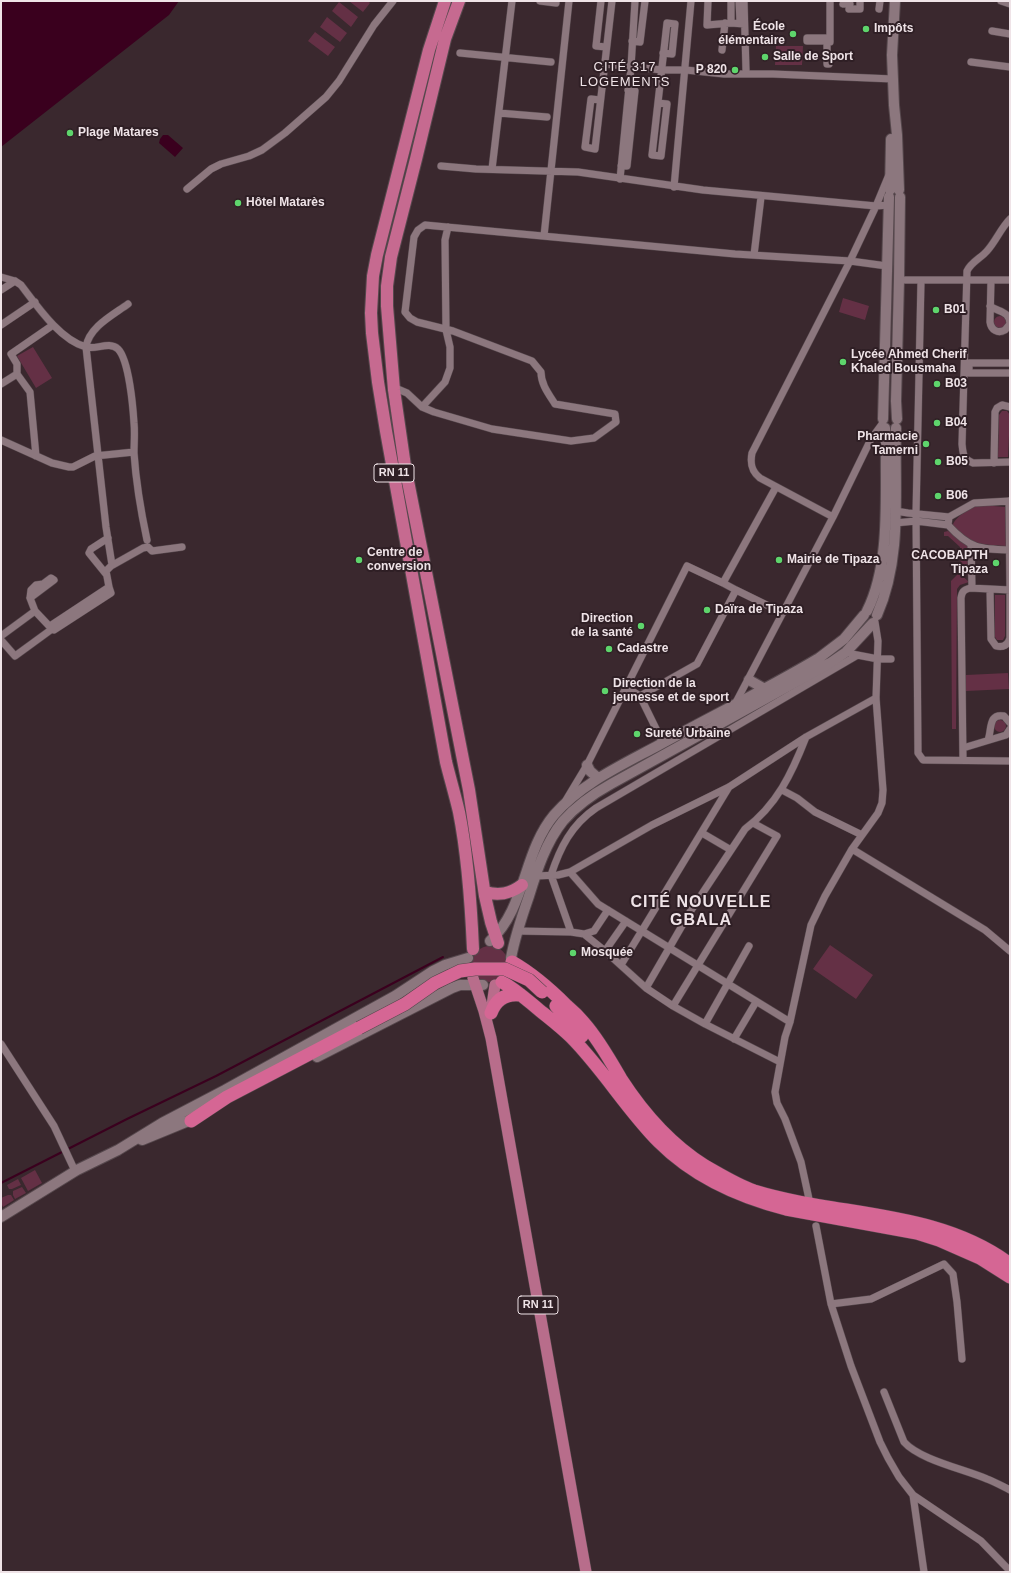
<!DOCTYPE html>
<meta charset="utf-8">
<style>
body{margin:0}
#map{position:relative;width:1011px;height:1573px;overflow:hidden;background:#3a282e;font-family:Arial,sans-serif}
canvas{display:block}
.frame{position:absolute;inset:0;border:2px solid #efe3e7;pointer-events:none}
</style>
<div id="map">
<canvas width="1011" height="1573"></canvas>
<div class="frame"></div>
</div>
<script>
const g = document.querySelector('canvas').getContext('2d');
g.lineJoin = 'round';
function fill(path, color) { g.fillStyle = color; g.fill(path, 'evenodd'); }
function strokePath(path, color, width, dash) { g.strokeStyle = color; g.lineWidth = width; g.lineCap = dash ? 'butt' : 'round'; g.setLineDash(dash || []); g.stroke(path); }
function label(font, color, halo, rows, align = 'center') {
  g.font = font + ' Arial,sans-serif'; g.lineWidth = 4; g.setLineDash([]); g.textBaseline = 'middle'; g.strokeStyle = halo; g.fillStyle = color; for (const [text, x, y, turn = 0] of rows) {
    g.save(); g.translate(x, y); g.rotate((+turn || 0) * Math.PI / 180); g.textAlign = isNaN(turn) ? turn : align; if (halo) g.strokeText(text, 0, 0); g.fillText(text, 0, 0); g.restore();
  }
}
const green = new Path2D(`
 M349,1H368L370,3L363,12Z
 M339,2L358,17L351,27L332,11Z
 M327,17L347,33L340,42L320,27Z
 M315,32L335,47L328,56L308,41Z
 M776,46H803L802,65H775Z
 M843,298L869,306L865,320L839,312Z
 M994 322a6 6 0 1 1 12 0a6 6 0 1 1-12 0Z
 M33,347L52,378L36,388L17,356Z
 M1002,411H1007L1010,415L1008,457H998L999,415Z
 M981,505L1005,507L1006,546C983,545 968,544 952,527C955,516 971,507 981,505Z
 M948,531L968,545L969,576L961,570L960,547L948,536H944V532Z
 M959,573L969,582L960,585L957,589L956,729H952L951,581Z
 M995,595H1005V636L1003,640H997L995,637Z
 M1008,673L1009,689L966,691V675Z
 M994 726a6 6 0 1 1 12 0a6 6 0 1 1-12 0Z
 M830,945L873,975L856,999L813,969Z
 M472 964a18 18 0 1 1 36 0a18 18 0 1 1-36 0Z
 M35,1170L42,1183L28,1191L21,1178Z
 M18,1179L21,1185L12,1189H9L7,1185Z
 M22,1187L26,1193L15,1199L13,1195V1191Z
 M8,1195H11L14,1200L3,1207L1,1203V1198Z`);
const water = new Path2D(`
 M1,1H179L169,15L1,147Z
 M163,135H168L183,148L175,157L159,143L160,139Z`);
const stream = new Path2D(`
 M1,1183L127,1119L216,1076L443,957`);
const minor = new Path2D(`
 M540,1L556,3
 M601,1L596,46L606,47
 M708,1L707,25L731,23L744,24
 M731,1V23
 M739,1L740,22
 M744,1L746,70
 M844,1L843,4H850L849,9H860V1
 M1001,1L1010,4
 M879,9L880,1
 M992,31L1010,34
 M632,41L640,42L645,1
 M830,42V1
 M722,50L725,23
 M460,53L551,62
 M971,62L1010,67
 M605,64L662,70H686L724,74H773L893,79
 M829,64H827V41H807V38H830
 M600,100L591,99L585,147L595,149L612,1
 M658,103L667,104L661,156L652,155L667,23L675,24L672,54L663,53
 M499,113L547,117
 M441,166L476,169L578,172L703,190L876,206L889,205
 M621,166H627L635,91L628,90
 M492,169L512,1
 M620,179L631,67L635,1
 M674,187L691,1
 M187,189L211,169L221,164L249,156L262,150L285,133L326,97L339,81L374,25L393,1
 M1010,219C1001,228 996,241 987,251C981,258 971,262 967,271L962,444C963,454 963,459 973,463L1010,462
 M544,236L569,1
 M754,255L761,197
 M1,277L15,281L21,285C37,306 60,340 86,347C96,350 109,341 118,349C129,360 133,407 134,423C135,433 134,443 134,453C136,482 141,512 147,540
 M899,280H1010
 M921,281L916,514L918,753L923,760L1010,761
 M1,290L15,281
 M990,306C998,312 1010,311 1010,324L1005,330C998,334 991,330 990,322L991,280
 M1,325L35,302
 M1010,363H969V373H1010
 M17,374L30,392L36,456
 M1,384L17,374V364L11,354L53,325
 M393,387L407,393L422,407L434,412L492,429L571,441L594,438L616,422L615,414L555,404C548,393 541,384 541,372L532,361L453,331L417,322L410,318L405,312L414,237L418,230L425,225L735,254L850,261L887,266
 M422,407L445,382L450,368V347L446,330L445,240L448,227
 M882,424L871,439L833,517L760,478C751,471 750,463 752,453L850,261L876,206L888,177
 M1,440L52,463L69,467H73L95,456L134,452
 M994,463L995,412L997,408L1002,405L1010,407
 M1009,501L1010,590
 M1010,501L974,503L949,517L948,525C970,549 980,549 1010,550
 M895,511L908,513L949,517
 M895,523L916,521L948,525
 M971,544L972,588
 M112,565L106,527L86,347C89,327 113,315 128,304
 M106,574L89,553L91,549L108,538
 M736,590L783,613
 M30,598L54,580L51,578L43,584L36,585L31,590L30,598L35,611
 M50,626L109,587L106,571L111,566L143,548L148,547L152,551L182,547
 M1,636L35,611L52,629
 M1,640L15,656L52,629L54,630L111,593L109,587
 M852,654L878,659H891
 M626,687L640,696
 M735,704L833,517
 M988,740C992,730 988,713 1004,716L1010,723
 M663,743L640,696L697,664L736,590L723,583
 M963,748L1006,735L1010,729
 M963,760L961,598C962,592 963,590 970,588L1010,590V638C1008,645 1003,648 996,646L991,639L990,589
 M782,790L797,798L815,812L862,835
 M566,800L587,765L687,566L723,583L776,487
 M702,833L731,850
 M852,849L985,930L1010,951
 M570,872L598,904L790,1022
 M536,876L558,875L570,872L652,825L729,787L806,737L876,698
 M517,931L571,932L584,934L605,951L646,988L673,1006L705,1024L780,1062
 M571,932L551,875C560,848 571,825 596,808L856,656
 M584,934L594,931L608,910
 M605,951L626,921
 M621,965L729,787
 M646,988L690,912L745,829C777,805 792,773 806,737
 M673,1006L777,836L753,823
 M705,1024L749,946
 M734,1039L756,1002
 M1,1044L54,1126L75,1171
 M809,1199L801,1162L785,1119L777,1103L775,1092L785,1037L790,1022L811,925L825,896L852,849L878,813L882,803L883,790L876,698L878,641L875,622
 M816,1226L831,1304L851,1366L880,1442L888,1458L899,1477L913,1495L981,1541L1010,1571
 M831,1304L871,1299L944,1264L953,1274L957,1302L962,1359
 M884,1392L904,1442C920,1460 964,1469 987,1479C995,1482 1002,1486 1010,1490
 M913,1495L924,1572`);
const secondary = new Path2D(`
 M895,1L892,55L894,105L897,135L899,190
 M890,190L891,139
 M883,419L889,197
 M897,419L896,401L899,280L900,197
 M867,611C891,563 885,496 886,444L885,428
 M877,615C903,556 894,490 896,428
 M749,680L765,689
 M587,765L590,771L598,778
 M490,941C526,908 523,852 554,815C582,783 622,765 659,745C712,716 767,689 819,658L844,639L864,615
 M511,958C515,936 522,916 529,896C537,870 546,842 563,821C577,805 593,794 611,784L830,663L846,652L873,623
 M317,1057L452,988L460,985H483
 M142,1140L198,1117
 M1,1217L77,1170L118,1150L162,1123L225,1090L395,996L433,971L445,965L468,958`);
const primary = new Path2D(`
 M473,978L484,1011L491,1038L586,1572
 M491,1012L495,985`);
const trunk = new Path2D(`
 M445,1L429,50L377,255L373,276L371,313L372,333L378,382L386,431L446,762C450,778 455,795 459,812C468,857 471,904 473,949
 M459,1L445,39L416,159L391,257L387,286V306L394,390L405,466L469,790L485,896L491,922L498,943
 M485,892C499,896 510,894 522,885`);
const motorway = new Path2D(`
 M512,962C533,974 550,989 567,1006C573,1011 579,1017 584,1023C599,1040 610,1060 621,1079C643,1113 670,1144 705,1166C721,1175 737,1185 754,1191C838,1217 936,1209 1010,1264
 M502,982C515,989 527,1000 538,1009C549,1018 561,1027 571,1037C603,1069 627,1110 659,1142C694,1177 739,1197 786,1209L917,1233L939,1240L980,1258L1010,1277
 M556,1006L582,1036
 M491,1013C496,999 506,993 521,995
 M191,1121L227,1097L359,1028`);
const motorwayBridge = new Path2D(`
 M359,1028L405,1004L435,983L460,971L475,969H505L529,980L542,992`);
const markers = [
 [866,29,4,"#5ed56c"],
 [793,34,4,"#5ed56c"],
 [765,57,4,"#5ed56c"],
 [735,70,4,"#5ed56c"],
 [70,133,4,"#5ed56c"],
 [238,203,4,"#5ed56c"],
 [936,310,4,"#5ed56c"],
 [843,362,4,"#5ed56c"],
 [937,384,4,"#5ed56c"],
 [937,423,4,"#5ed56c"],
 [926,444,4,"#5ed56c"],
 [938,462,4,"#5ed56c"],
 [938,496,4,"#5ed56c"],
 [359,560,4,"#5ed56c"],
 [779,560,4,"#5ed56c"],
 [996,563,4,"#5ed56c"],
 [707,610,4,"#5ed56c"],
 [641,626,4,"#5ed56c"],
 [609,649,4,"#5ed56c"],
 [605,691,4,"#5ed56c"],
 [637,734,4,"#5ed56c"],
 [573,953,4,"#5ed56c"]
];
const shields = [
 [394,473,40],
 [538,1305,40]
];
const shieldNames = [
 ["RN 11",394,473],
 ["RN 11",538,1305]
];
const poiNames = [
 ["École",785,27,"right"],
 ["élémentaire",785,41,"right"],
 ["Impôts",874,29],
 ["Salle de Sport",773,57],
 ["P 820",727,70,"right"],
 ["Plage Matares",78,133],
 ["Hôtel Matarès",246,203],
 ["B01",944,310],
 ["Lycée Ahmed Cherif",851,355],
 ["Khaled Bousmaha",851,369],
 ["B03",945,384],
 ["B04",945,423],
 ["Pharmacie",918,437,"right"],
 ["Tamerni",918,451,"right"],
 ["B05",946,462],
 ["B06",946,496],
 ["Centre de",367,553],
 ["conversion",367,567],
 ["CACOBAPTH",988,556,"right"],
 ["Tipaza",988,570,"right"],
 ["Mairie de Tipaza",787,560],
 ["Daïra de Tipaza",715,610],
 ["Direction",633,619,"right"],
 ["de la santé",633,633,"right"],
 ["Cadastre",617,649],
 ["Direction de la",613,684],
 ["jeunesse et de sport",613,698],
 ["Sureté Urbaine",645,734],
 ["Mosquée",581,953]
];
const neighbourhoodNames = [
 ["CITÉ 317",625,67],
 ["LOGEMENTS",625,82]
];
const districtNames = [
 ["CITÉ NOUVELLE",701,903],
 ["GBALA",701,921]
];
fill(green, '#643045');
fill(water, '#3a001e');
strokePath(stream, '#3a001e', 2);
strokePath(minor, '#56484d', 8);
strokePath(secondary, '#56484d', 12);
strokePath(primary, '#56484d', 12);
strokePath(trunk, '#56484d', 14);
strokePath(motorway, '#56484d', 14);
strokePath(minor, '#8c777e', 7);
strokePath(secondary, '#8c777e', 10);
strokePath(primary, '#b86d8b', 11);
strokePath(trunk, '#c66a90', 12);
strokePath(motorway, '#d56694', 13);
strokePath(motorwayBridge, '#56484d', 14, []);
strokePath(motorwayBridge, '#d56694', 13);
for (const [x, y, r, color] of markers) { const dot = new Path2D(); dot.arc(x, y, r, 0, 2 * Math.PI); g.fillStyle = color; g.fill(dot); strokePath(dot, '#2f1f25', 1.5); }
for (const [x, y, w] of shields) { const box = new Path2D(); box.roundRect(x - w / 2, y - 9, w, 18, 3); g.fillStyle = '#2f1f25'; g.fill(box); strokePath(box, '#efe3e7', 1); }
label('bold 11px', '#efe3e7', null, shieldNames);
label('bold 12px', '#efe3e7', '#2f1f25', poiNames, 'left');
g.letterSpacing = '1px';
label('13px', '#efe3e7', '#2f1f25', neighbourhoodNames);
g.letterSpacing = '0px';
g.letterSpacing = '1px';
label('bold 16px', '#efe3e7', '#2f1f25', districtNames);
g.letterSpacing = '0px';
</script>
